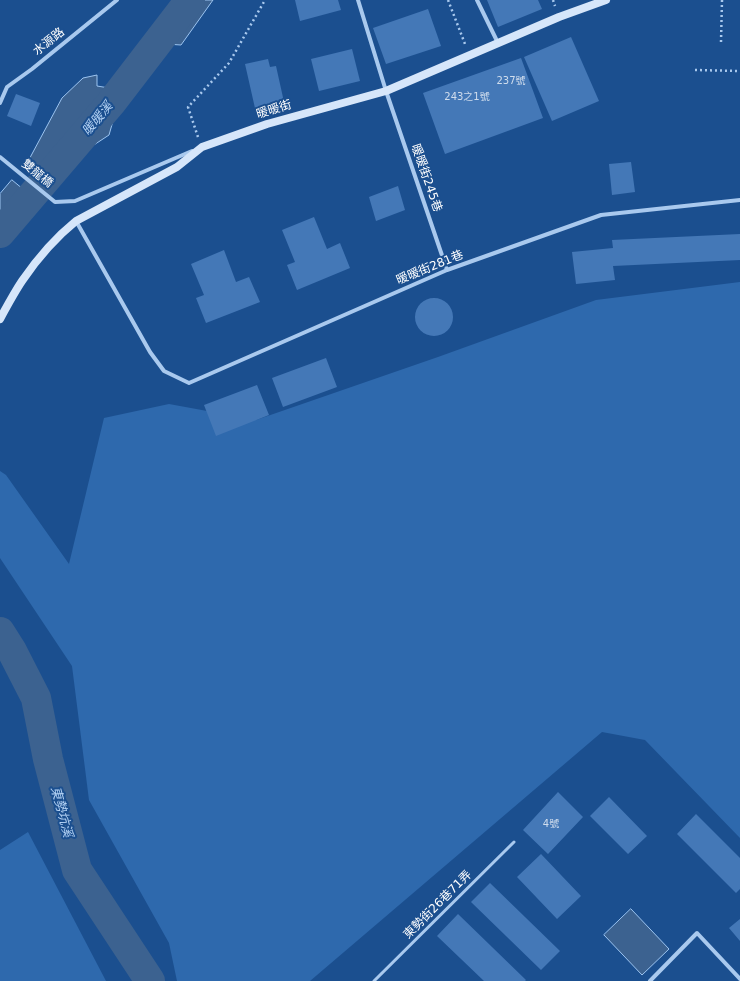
<!DOCTYPE html>
<meta charset="utf-8">
<style>
body{margin:0}
canvas{display:block;background:#1b4f8f}
</style>
<canvas width="740" height="981"></canvas>
<script>
const g = document.querySelector('canvas').getContext('2d');
g.lineJoin = 'round';
function fill(path, color) { g.fillStyle = color; g.fill(path, 'evenodd'); }
function strokePath(path, color, width, dash) { g.strokeStyle = color; g.lineWidth = width; g.lineCap = dash ? 'butt' : 'round'; g.setLineDash(dash || []); g.stroke(path); }
function label(font, color, halo, rows, align = 'center') {
  g.font = font + ' "DejaVu Sans","Noto Sans TC",sans-serif'; g.lineWidth = 4; g.setLineDash([]); g.textBaseline = 'middle'; g.strokeStyle = halo; g.fillStyle = color; for (const [text, x, y, turn = 0] of rows) {
    g.save(); g.translate(x, y); g.rotate((+turn || 0) * Math.PI / 180); g.textAlign = isNaN(turn) ? turn : align; if (halo) g.strokeText(text, 0, 0); g.fillText(text, 0, 0); g.restore();
  }
}
const green = new Path2D(`
 M740,282V838L645,740L602,732L310,981H177L169,943L89,800L72,666L0,558V471L6,475L69,564L104,418L169,404L256,420L438,357L596,300Z
 M28,832L106,981H0V850Z`);
const water = new Path2D(`
 M202,0H213L181,45L166,44L136,64L119,100L109,135L39,181L25,167L62,98L83,78L97,75V86L109,88L121,77L122,68L144,43L173,32L201,4Z
 M12,180L29,194L0,227V194Z
 M631,909L669,949L642,975L604,935Z`);
const river = new Path2D(`
 M0,233L111,103L190,0
 M0,632L12,651L36,698L48,759L77,870L150,981`);
const building = new Path2D(`
 M295,0H338L341,10L300,21Z
 M487,0H538L542,9L498,27Z
 M428,9L441,46L386,64L373,28Z
 M571,37L599,101L552,121L524,57Z
 M352,49L360,81L319,91L311,59Z
 M521,58L543,118L445,154L423,93Z
 M268,59L270,67L276,66L286,111L257,117L245,64Z
 M16,94L40,103L31,126L7,116Z
 M631,162L635,192L612,195L609,164Z
 M398,186L405,210L376,221L369,197Z
 M314,217L327,249L340,243L350,268L297,290L287,265L295,262L282,230Z
 M740,234V260L613,266L615,280L576,284L572,252L613,248L612,240Z
 M224,250L236,282L249,277L260,302L206,323L196,298L204,295L191,264Z
 M415 317a19 19 0 1 1 38 0a19 19 0 1 1-38 0Z
 M326,358L337,387L283,407L272,378Z
 M257,385L269,415L216,436L204,405Z
 M558,792L583,817L548,854L523,830Z
 M609,797L647,836L628,854L590,816Z
 M696,814L740,858V889L736,893L677,834Z
 M541,854L581,896L557,919L517,877Z
 M490,883L560,951L541,970L471,902Z
 M458,914L526,980L525,981H484L437,936Z
 M740,919V941L729,928Z`);
const path = new Path2D(`
 M448,0L465,44
 M553,0L555,6
 M721,42L722,0
 M695,70L740,71
 M198,137L188,107L229,63L265,0`);
const lane = new Path2D(`
 M374,981L514,842`);
const street = new Path2D(`
 M358,0L386,91L447,270
 M477,0L498,43
 M0,103L7,87L32,69L117,0
 M0,157L55,202L75,201L192,151
 M76,221L150,352L164,371L189,383L447,270L601,215L740,200
 M650,981L697,933L740,979`);
const secondary = new Path2D(`
 M0,319C7,306 14,293 22,281C37,259 55,238 76,221L177,167L202,147L267,124L386,91L559,17L606,0`);
const numberNames = [
 ["237號",511,81],
 ["243之1號",467,97],
 ["4號",551,824]
];
const streetNames = [
 ["水源路",49,42,-39],
 ["暖暖街",274,110,-17],
 ["雙龍橋",37,174,39],
 ["暖暖街245巷",426,178,71],
 ["暖暖街281巷",430,268,-22],
 ["東勢街26巷71弄",438,905,-45]
];
const waterNames = [
 ["暖暖溪",98,119,-50],
 ["東勢坑溪",61,812,75]
];
fill(green, '#2e69ad');
fill(water, '#3c6290');
strokePath(water, '#9cc4f0', 1);
strokePath(river, '#3c6290', 30);
fill(building, '#4478b7');
strokePath(path, '#a9c9ee', 2.5, [2, 3]);
strokePath(lane, '#a9c9ee', 3);
strokePath(street, '#a9c9ee', 4);
strokePath(secondary, '#d6e6fa', 8);
label('10px', '#d0dded', null, numberNames);
label('12px', '#fff', '#1b4f8f', streetNames);
label('italic 13px', '#b5d3f5', '#1b4f8f', waterNames);
</script>
